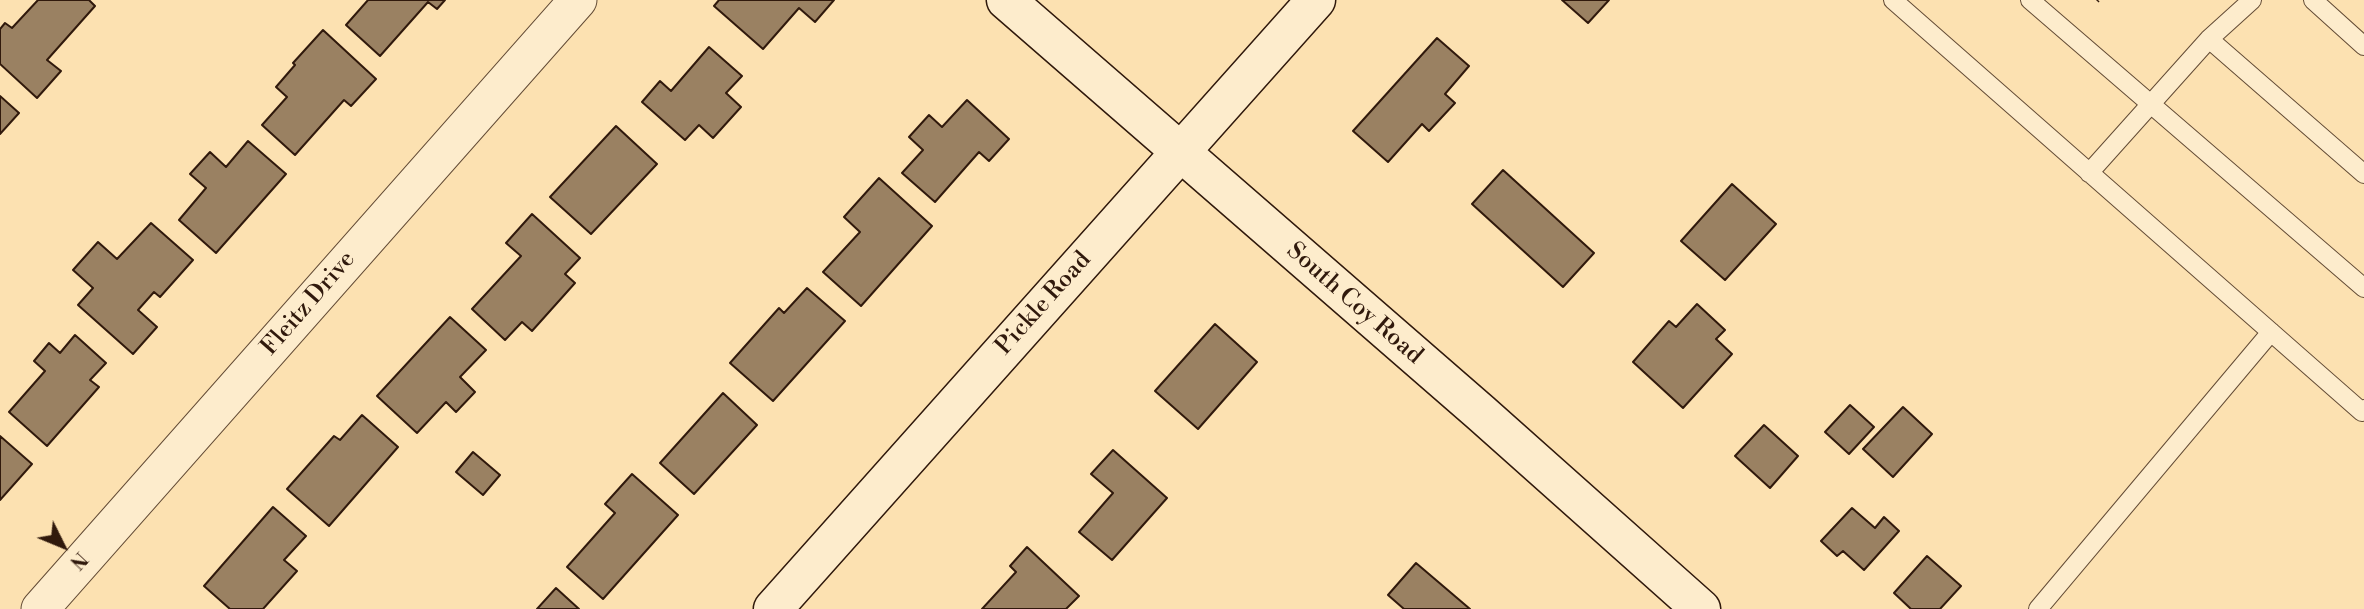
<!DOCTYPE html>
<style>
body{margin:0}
#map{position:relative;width:2364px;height:609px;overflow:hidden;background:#fce1b1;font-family:"Libre Bodoni",serif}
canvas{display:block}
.north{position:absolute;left:28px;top:511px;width:70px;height:70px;-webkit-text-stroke:5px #fdeccc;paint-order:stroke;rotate:133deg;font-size:19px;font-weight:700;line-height:28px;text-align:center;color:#30190c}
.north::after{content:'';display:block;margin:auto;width:24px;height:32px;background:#30190c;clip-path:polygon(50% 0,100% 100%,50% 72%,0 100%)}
</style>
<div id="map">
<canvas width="2364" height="609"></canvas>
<div class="north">N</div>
</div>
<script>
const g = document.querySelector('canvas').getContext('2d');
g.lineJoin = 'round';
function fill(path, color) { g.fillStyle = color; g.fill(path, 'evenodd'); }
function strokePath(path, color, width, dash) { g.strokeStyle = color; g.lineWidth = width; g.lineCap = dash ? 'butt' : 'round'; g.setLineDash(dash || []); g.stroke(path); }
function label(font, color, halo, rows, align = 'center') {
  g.font = font + ' "Libre Bodoni",serif'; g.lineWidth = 5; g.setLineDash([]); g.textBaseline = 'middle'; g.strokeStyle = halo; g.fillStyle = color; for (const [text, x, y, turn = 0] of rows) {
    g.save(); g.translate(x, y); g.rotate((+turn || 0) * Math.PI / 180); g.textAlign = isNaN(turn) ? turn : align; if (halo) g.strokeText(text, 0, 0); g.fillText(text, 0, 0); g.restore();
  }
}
const building = new Path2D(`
 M38,0H89L95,6L47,60L61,71L37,98L0,64V29L5,23L12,28Z
 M368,0H445L437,9L428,2L380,56L346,25Z
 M719,0H834L815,22L799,8L763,49L714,6Z
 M1562,0H1609L1588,23Z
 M323,30L376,79L351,106L344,100L295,155L262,125L287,97L276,87L295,65L293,63Z
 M1437,38L1469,66L1445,94L1455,103L1429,131L1422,124L1388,162L1353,131Z
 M709,47L742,76L726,93L741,107L713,138L699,125L685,140L642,102L660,81L671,91Z
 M0,96L19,113L0,134Z
 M967,100L1009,139L989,161L979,152L935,202L902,173L923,150L909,137L929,115L942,127Z
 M616,126L657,164L591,234L550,197Z
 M248,141L286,174L216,253L179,220L206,188L190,174L210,152L226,167Z
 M1503,170L1594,253L1563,287L1472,204Z
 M879,178L932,226L861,306L823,272L860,232L844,217Z
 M1732,184L1776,224L1725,280L1681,241Z
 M532,214L580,258L565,274L575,283L532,331L522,322L505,340L472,309L521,256L506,243Z
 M151,223L193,260L160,297L154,292L138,310L157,327L133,354L78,305L93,288L73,270L98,242L117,259Z
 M807,288L845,321L773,401L730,363L779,308L784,313Z
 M1697,304L1725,330L1716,339L1732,354L1683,408L1633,362L1669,321L1676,327Z
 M450,317L486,350L460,377L475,392L456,412L446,402L417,433L377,396Z
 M1215,324L1257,362L1198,429L1155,391Z
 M75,335L106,363L90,380L99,387L47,446L9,412L45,371L34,361L49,343L60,353Z
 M723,393L757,425L694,494L660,463Z
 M1850,405L1874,427L1849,454L1825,432Z
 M1903,407L1932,434L1893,477L1863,449Z
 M362,415L398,447L329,526L287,489L334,436L340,440Z
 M1764,425L1798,456L1770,488L1735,456Z
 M0,436L32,464L0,500Z
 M1113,450L1167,498L1112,560L1079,532L1113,493L1091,474Z
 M473,452L500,475L483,495L456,472Z
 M632,474L678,515L603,599L567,567L615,513L605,504Z
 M273,507L306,536L284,560L297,571L263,609H230L204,586Z
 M1852,508L1875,528L1884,517L1899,531L1864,570L1843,551L1837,556L1821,541Z
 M1027,547L1079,596L1066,609H982L1016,572L1010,566Z
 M1927,556L1961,586L1940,609H1911L1894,593Z
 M1416,563L1470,609H1404L1388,595Z
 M556,588L579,609H537Z`);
const path = new Path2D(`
 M2097,1L2098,0`);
const lane = new Path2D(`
 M1893,0L2362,412L2364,409
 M2030,0L2364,288
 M2313,0L2364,46
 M2209,39L2364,174
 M2089,173L2209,39L2252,0
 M2038,609L2271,332`);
const street = new Path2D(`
 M40,609L578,0`);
const secondary = new Path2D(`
 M1006,0L1481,413L1701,609
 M773,609L1316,0`);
const streetNames = [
 ["Fleitz Drive",309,304,-49],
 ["Pickle Road",1044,304,-48],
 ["South Coy Road",1354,304,41]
];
fill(building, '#9a8162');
strokePath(building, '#30190c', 2);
strokePath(lane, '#634b35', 20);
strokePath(street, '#634b35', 39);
strokePath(secondary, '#30190c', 41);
strokePath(path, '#30190c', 4.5, [2, 3.5]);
strokePath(lane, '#fdeccc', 18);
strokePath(street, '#fdeccc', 37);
strokePath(secondary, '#fdeccc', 38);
label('24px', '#30190c', '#fdeccc', streetNames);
</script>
